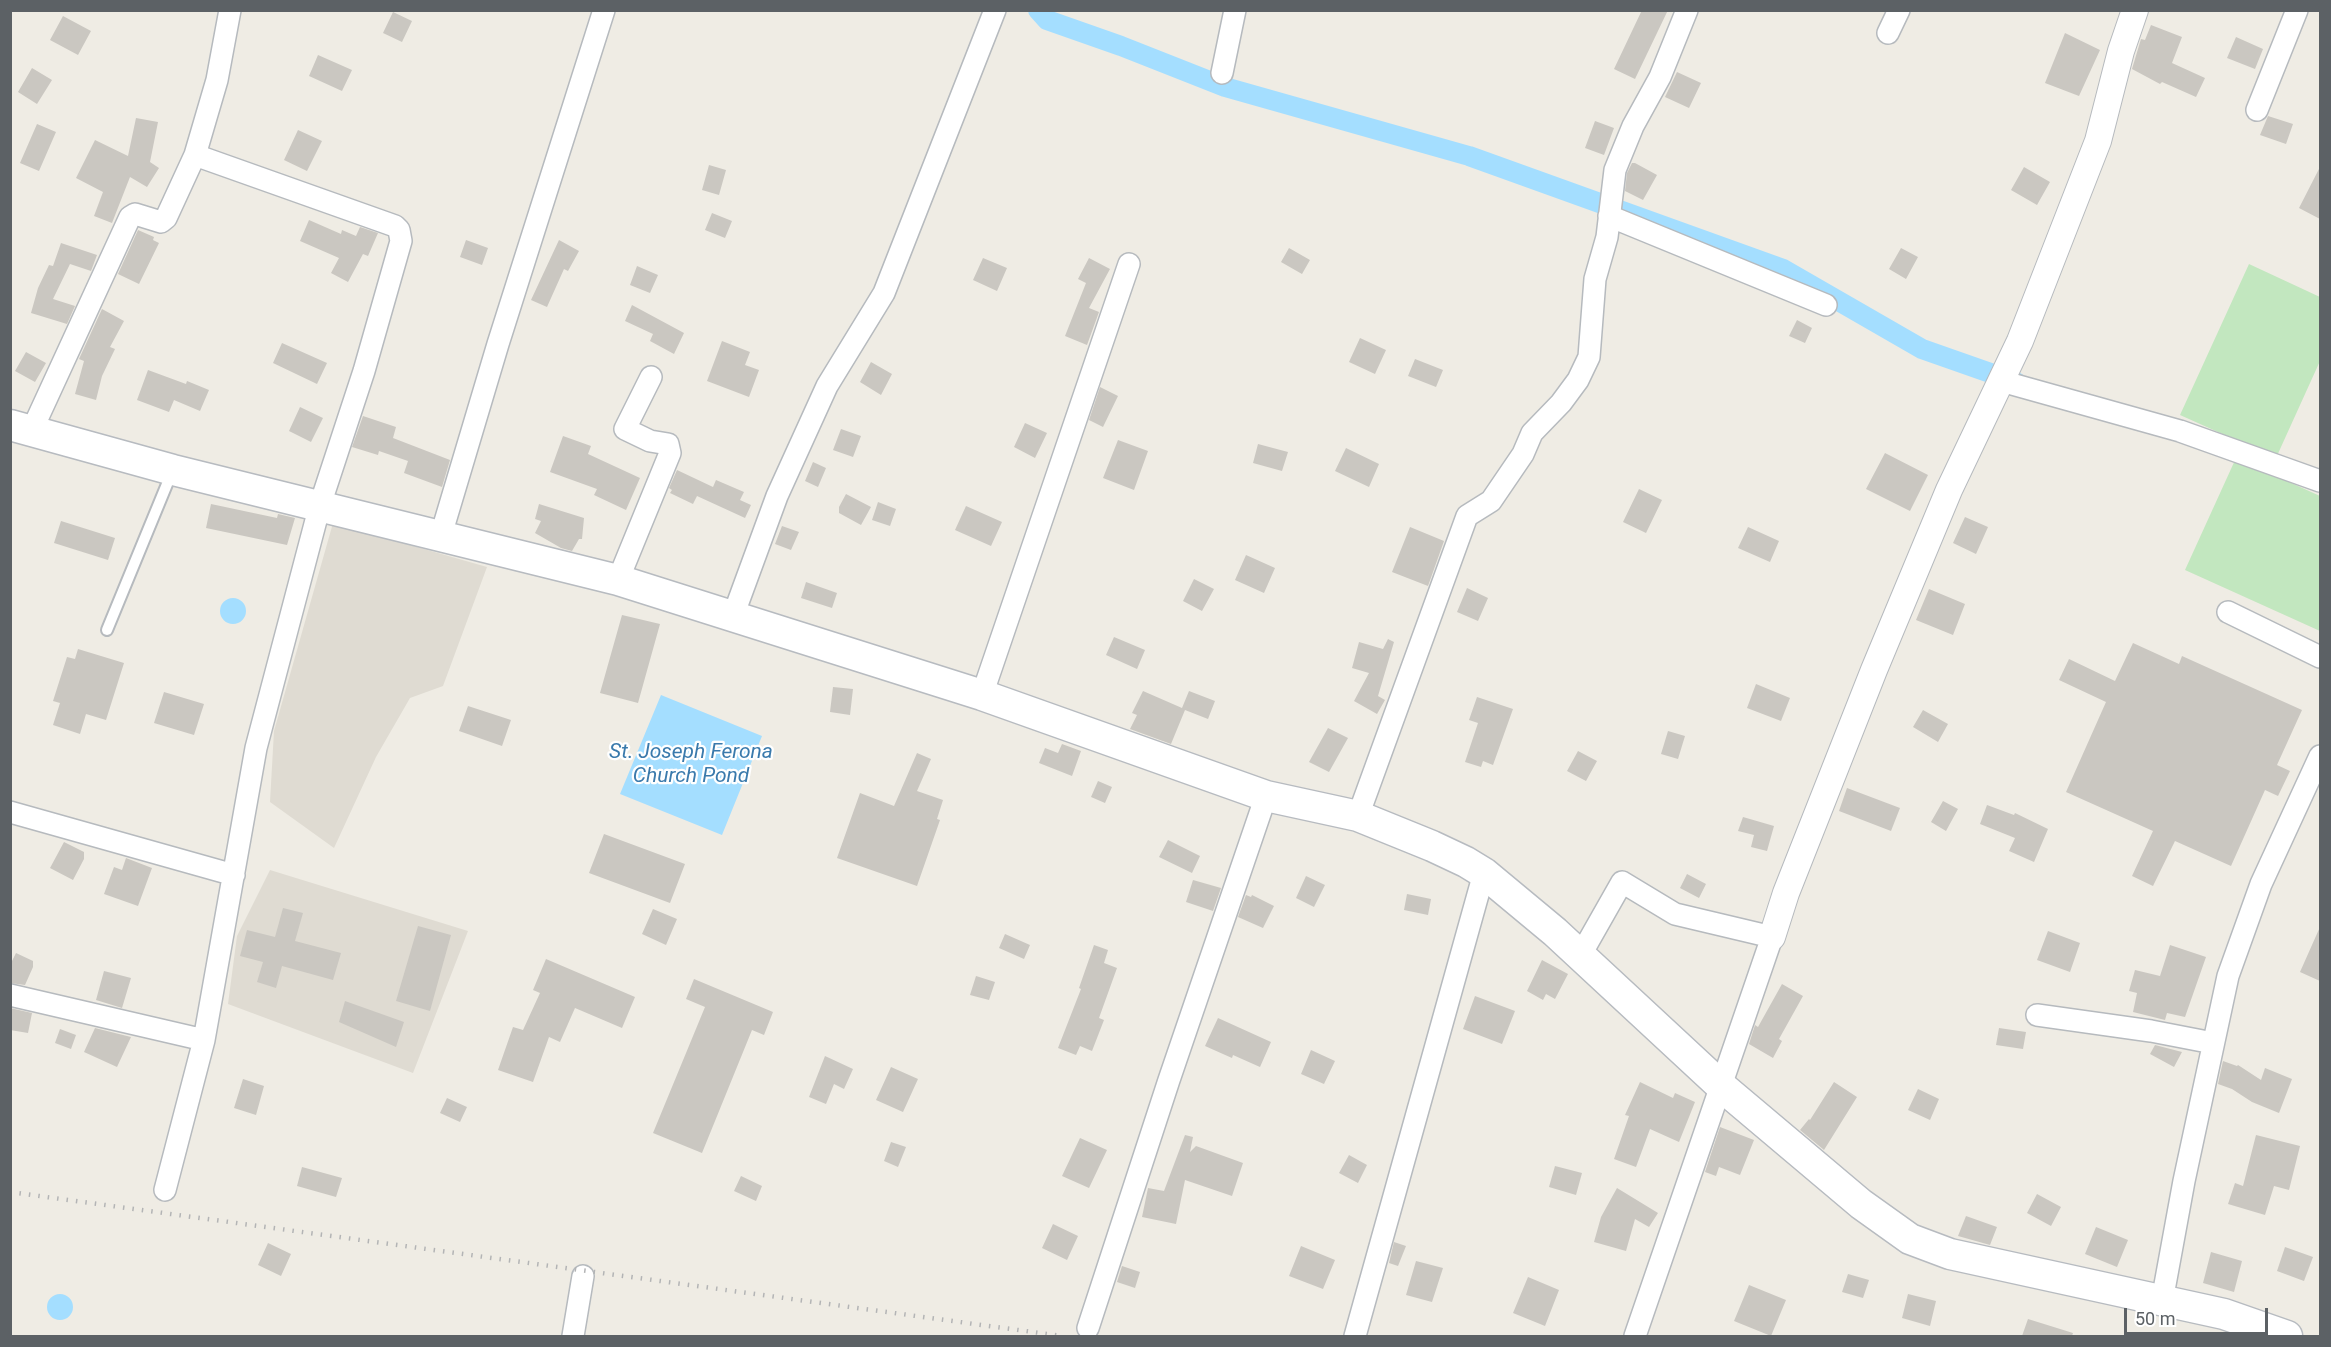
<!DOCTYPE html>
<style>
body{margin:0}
#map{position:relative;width:2331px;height:1347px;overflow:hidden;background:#efece4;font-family:Roboto,sans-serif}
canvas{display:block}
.frame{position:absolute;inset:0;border:12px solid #5c6165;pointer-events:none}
.scale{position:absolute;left:2124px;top:1308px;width:144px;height:27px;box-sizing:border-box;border:3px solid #5c6165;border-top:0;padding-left:8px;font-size:18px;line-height:21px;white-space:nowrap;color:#5c6165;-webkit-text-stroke:4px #fff;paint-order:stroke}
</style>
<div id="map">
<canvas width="2331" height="1347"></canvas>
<div class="frame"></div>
<div class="scale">50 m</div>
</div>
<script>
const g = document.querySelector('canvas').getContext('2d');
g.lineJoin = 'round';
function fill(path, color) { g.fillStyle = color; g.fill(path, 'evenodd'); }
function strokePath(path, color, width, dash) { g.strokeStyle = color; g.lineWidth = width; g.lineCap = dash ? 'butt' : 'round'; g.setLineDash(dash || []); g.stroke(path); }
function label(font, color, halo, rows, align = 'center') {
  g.font = font + ' Roboto,sans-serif'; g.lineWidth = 4.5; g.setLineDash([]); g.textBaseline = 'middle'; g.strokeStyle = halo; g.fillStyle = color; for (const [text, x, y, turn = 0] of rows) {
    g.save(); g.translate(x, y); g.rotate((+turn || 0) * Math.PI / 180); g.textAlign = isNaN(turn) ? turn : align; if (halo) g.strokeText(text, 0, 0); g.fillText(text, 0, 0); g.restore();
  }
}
const education = new Path2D(`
 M333,523L487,567L443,686L410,698L376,757L334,848L270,802L274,731Z
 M270,870L468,931L413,1073L228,1004L237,936Z`);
const green = new Path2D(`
 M2249,264L2320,297V361L2276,458L2180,415Z
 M2236,458L2320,496V631L2185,570Z`);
const water = new Path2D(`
 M220 611a13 13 0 1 1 26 0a13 13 0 1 1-26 0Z
 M661,695L762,736L722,835L620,794Z
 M47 1307a13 13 0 1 1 26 0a13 13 0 1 1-26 0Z`);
const canal = new Path2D(`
 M1038,10L1047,20L1121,46L1225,87L1469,156L1783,269L1922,349L2016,382`);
const building = new Path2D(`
 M1642,10H1668L1635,79L1614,69Z
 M393,12L412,21L402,42L383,33Z
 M63,16L91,31L78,55L50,40Z
 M2151,25L2182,37L2172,63L2205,78L2196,97L2162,82L2160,84L2132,69L2141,39L2145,40Z
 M2065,33L2100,50L2079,96L2045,83Z
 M2236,37L2263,49L2255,69L2227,58Z
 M318,55L352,70L342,91L309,76Z
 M32,68L52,80L37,104L18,92Z
 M1677,72L1701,83L1689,108L1665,97Z
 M2268,116L2293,124L2286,144L2260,135Z
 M136,118L158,122L150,162L159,168L147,187L130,177L112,223L94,216L103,192L76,178L95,140L128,156Z
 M1595,121L1614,128L1604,155L1585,148Z
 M37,124L56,132L39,171L20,163Z
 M298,130L322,141L307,171L284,160Z
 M1632,163H1635L1657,175L1643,200L1625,191L1627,173Z
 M709,165L726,170L719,195L702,190Z
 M2024,167L2050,182L2037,205L2011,190Z
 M2320,167V219L2299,208Z
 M712,213L732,221L725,238L705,230Z
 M309,220L341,234L342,230L356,236L360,227L378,233L368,256L363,254L348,282L331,273L339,258L300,241Z
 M138,230L154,237L153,240L159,243L139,284L118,274Z
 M466,240L488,248L482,265L460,257Z
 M559,240L579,251L568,271L564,269L547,307L531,300Z
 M61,243L97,255L91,271L70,264L53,299L75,306L67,324L31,313L38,288L49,265L53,266Z
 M1289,248L1310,260L1302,274L1281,262Z
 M1901,248L1918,257L1906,279L1889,269Z
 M983,258L1007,268L997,291L973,280Z
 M1089,258L1110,269L1089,308L1099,312L1087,345L1065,336L1086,283L1078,279Z
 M637,266L658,275L650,293L630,285Z
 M632,305L684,333L674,354L650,341L653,334L625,321Z
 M102,309L124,321L110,347L115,349L102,376L96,400L75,394L84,361L79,359Z
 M1797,320L1812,328L1805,343L1789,336Z
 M1360,338L1386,350L1375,374L1349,362Z
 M722,341L750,352L745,365L759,370L749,397L707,381Z
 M282,343L327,363L317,384L273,363Z
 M26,352L46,363L35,382L15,371Z
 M1415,359L1443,370L1436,387L1408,376Z
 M871,362L892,374L881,395L860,382Z
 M148,370L186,384L187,381L209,390L200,411L174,400L169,412L137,400Z
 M1100,387L1118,396L1103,427L1089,420Z
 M300,407L323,418L311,442L289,431Z
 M363,416L396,427L393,438L450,460L442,487L404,473L408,461L379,451L378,455L352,447Z
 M1025,423L1047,433L1035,458L1014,447Z
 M841,429L861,436L853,457L833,450Z
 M563,436L591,446L588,454L640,478L626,510L594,495L597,489L550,472Z
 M1118,440L1148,451L1134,490L1103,478Z
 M1258,444L1288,452L1282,471L1253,463Z
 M1346,448L1379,464L1369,487L1335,471Z
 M1885,453L1928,475L1910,511L1866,489Z
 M813,462L826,468L818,487L805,481Z
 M677,470L713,487L716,480L744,492L740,500L751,505L745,518L697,496L693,504L670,493L672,490L669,488Z
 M1639,489L1662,500L1646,533L1623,522Z
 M846,494L871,507L861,525L839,513V507Z
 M878,502L896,509L890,526L872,520Z
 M211,504L277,518L278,514L295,518L287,545L206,528Z
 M539,504L584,518L582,539H579L572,551L561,548L535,533L541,521L535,519Z
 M966,506L1002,522L991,546L955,530Z
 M1965,517L1988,527L1976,554L1953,543Z
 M61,521L115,538L108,560L54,543Z
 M782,526L799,532L791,550L775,544Z
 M1410,527L1444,541L1428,586L1392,572Z
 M1748,527L1779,541L1770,562L1738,548Z
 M1246,555L1275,568L1264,593L1235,580Z
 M1194,579L1214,589L1202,611L1183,601Z
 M806,582L837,593L832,608L801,598Z
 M1467,588L1488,598L1478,621L1457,612Z
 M1929,589L1965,604L1953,635L1916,620Z
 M622,615L660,624L638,703L600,693Z
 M1114,637L1145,650L1137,669L1106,655Z
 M1388,639L1394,642L1378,696L1385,700L1377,714L1354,701L1369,673L1352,668L1359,642L1383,649Z
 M2133,643L2179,664L2182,656L2302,710L2277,765L2290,771L2278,796L2265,790L2231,866L2175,841L2153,886L2132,876L2153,831L2066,792L2106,702L2059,680L2069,659L2115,681Z
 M78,649L124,663L106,720L86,714L80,734L53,725L60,703L53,701L67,657L75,659Z
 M1756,684L1790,698L1781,721L1747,708Z
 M833,687L853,689L850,715L830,712Z
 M1143,691L1182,708L1189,691L1215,701L1208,719L1185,710L1171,744L1130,729L1137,715L1132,713Z
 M164,692L204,704L194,735L154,723Z
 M1477,697L1513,709L1493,765L1483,761L1481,767L1465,762L1478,723L1469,720Z
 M468,706L511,720L502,746L459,731Z
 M1923,710L1948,724L1938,742L1913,727Z
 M1328,728L1348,738L1329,772L1309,762Z
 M1668,731L1685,736L1678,759L1661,754Z
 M1062,744L1081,751L1072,776L1039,763L1045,748L1058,753Z
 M1578,751L1597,761L1586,781L1567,771Z
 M917,753L931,759L917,791L943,800L937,819L940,820L917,886L837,858L860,793L894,806Z
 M1098,781L1112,787L1105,803L1091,797Z
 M1847,788L1900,808L1891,831L1839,811Z
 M1943,801L1958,809L1946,831L1931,822Z
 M1987,805L2014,815L2015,813L2048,829L2034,862L2009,851L2015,838L1980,824Z
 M1743,817L1774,826L1767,851L1751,847L1754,835L1738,831Z
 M604,834L685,864L670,903L589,873Z
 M1168,840L1200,856L1192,873L1159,857Z
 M64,842L84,852V859L73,880L50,868Z
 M126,858L152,868L138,906L104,894L114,867L122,870Z
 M1687,874L1706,884L1699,898L1680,888Z
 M1306,876L1325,885L1314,907L1296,898Z
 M1193,880L1221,888L1213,911L1186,902Z
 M1407,894L1431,899L1428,915L1404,910Z
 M1246,895L1251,897L1252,895L1274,906L1263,928L1238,917Z
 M283,908L303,913L295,941L341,953L333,980L282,966L276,988L257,982L263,962L240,956L247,930L275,937Z
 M653,909L677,919L666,945L642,934Z
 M418,926L451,935L430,1011L396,1001Z
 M2320,927V981L2300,972Z
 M2048,931L2080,943L2070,972L2037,960Z
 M1005,934L1030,945L1024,959L999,948Z
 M1094,945L1108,950L1104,963L1117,968L1099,1018L1104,1020L1092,1051L1080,1046L1076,1055L1058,1048L1081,989L1079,988Z
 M2170,945L2206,957L2185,1017L2167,1013L2165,1020L2133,1012L2137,993L2129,991L2135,970L2160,976Z
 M16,953L33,961V967L25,985L10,983V965Z
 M546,959L635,997L622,1028L575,1008L560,1042L549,1037L533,1082L498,1070L513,1027L523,1030L540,993L533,990Z
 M1542,960L1568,974L1555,999L1546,994L1543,1000L1527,991Z
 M104,971L131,978L122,1008L96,1000Z
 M976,976L995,982L989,1000L970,995Z
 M694,979L773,1012L764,1035L752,1030L702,1153L653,1133L705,1007L686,999Z
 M1782,984L1803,996L1779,1039L1782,1041L1773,1058L1749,1044L1755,1025L1758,1027Z
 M1475,996L1515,1011L1502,1044L1463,1029Z
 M345,1001L404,1022L396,1047L339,1022Z
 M10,1008L32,1013L28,1033L10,1030Z
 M1218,1018L1271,1042L1260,1067L1233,1055L1232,1058L1205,1046Z
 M95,1028L131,1037L117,1067L84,1052Z
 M1999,1028L2026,1032L2023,1049L1996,1045Z
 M60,1029L76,1035L71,1049L55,1043Z
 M2155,1045L2182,1052L2174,1067L2150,1054Z
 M1311,1050L1335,1061L1324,1084L1301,1074Z
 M825,1056L853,1069L844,1089L834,1084L826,1104L809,1097Z
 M2223,1061L2237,1066L2238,1065L2261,1080L2265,1068L2292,1079L2279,1113L2252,1102L2232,1089L2218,1084Z
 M891,1067L918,1079L903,1112L876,1100Z
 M243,1079L264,1086L256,1115L234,1108Z
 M1640,1082L1673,1098L1675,1093L1695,1102L1679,1142L1650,1129L1636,1167L1614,1159L1629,1116L1625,1115Z
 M1834,1082L1857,1097L1824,1150L1800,1130L1809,1119L1810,1120Z
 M1918,1089L1939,1099L1930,1120L1908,1110Z
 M447,1098L467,1107L460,1122L440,1113Z
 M1720,1127L1754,1140L1740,1175L1719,1167L1716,1176L1705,1172Z
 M1185,1135L1193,1137L1190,1152L1196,1146L1243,1163L1232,1196L1185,1180L1176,1224L1142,1217L1148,1188L1164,1191Z
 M2256,1135L2300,1146L2289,1190L2274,1186L2265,1215L2228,1204L2235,1183L2243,1186Z
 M1080,1138L1107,1150L1089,1188L1062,1176Z
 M891,1142L906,1147L898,1167L884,1161Z
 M1349,1155L1367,1165L1358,1183L1339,1173Z
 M1555,1166L1582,1173L1576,1195L1549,1187Z
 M302,1167L342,1178L336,1197L297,1186Z
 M741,1176L762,1186L756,1201L734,1191Z
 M1617,1188L1658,1213L1649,1227L1635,1219L1626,1251L1594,1242L1601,1217Z
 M2037,1194L2061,1207L2051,1226L2027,1213Z
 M1966,1216L1997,1227L1990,1245L1958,1236Z
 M1053,1224L1078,1236L1067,1260L1042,1248Z
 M2096,1227L2128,1240L2117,1267L2085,1254Z
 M1394,1242L1406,1246L1398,1266L1389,1263Z
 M268,1243L291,1254L281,1276L258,1265Z
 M1301,1246L1335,1260L1323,1289L1289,1276Z
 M2285,1247L2313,1257L2304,1281L2277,1271Z
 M2211,1252L2242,1261L2234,1292L2203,1283Z
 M1416,1261L1443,1268L1432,1302L1406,1295Z
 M1122,1266L1140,1272L1135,1288L1117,1282Z
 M1848,1274L1869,1280L1863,1298L1842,1292Z
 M1528,1277L1559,1290L1545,1326L1513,1313Z
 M1749,1285L1786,1300L1771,1336L1734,1321Z
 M1908,1294L1936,1301L1930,1326L1902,1318Z
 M2028,1319L2073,1333L2072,1336H2022Z`);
const service = new Path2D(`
 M107,630L172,472`);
const minor = new Path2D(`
 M1888,33L1899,10
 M1222,73L1235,10
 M2257,110L2297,10
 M1609,216L1826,305
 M2001,381L2180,431L2320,481
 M32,430L130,217L135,214L161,222L166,218L195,155L217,80L230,10
 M441,535L498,344L604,10
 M618,580L670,453L668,444L650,441L625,429L651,377
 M2228,612L2320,657
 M733,616L777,496L827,386L884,293L995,10
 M982,695L1129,264
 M10,812L234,875
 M1358,816L1467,516L1491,501L1523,454L1532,433L1561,403L1578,380L1589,357L1595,279L1607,237L1615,170L1633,126L1660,77L1687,10
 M1580,956L1622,882L1675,914L1772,937L1635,1336
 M10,995L204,1040
 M2037,1015L2151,1031L2213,1043
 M165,1190L204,1040L256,748L320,505L364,371L401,241L399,230L395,226L195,155
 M2162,1301L2184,1181L2228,976L2261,884L2320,756
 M1088,1328L1169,1080L1266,796
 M573,1336L583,1276
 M1355,1336L1484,873`);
const tertiary = new Path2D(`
 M1772,937L1786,893L1874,670L1949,490L2020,341L2098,141L2121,51L2135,10`);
const secondary = new Path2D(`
 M10,425L173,470L618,580L982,695L1266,796L1358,816L1432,846L1466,862L1484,873L1555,932L1721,1086L1861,1204L1910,1239L1950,1254L2224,1314L2287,1336`);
const rail = new Path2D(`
 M10,1192L1062,1336`);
const waterNames = [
 ["St. Joseph Ferona",691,753],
 ["Church Pond",691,777]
];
fill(education, '#dfdbd2');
fill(green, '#c2e7bf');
fill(water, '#a4deff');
strokePath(canal, '#a4deff', 20);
fill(building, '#cac7c1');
strokePath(service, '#b6babe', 14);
strokePath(minor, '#b6babe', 24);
strokePath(tertiary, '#b6babe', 28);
strokePath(secondary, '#b7bbc0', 33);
strokePath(service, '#fff', 10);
strokePath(minor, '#fff', 21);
strokePath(tertiary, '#fff', 26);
strokePath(secondary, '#fff', 30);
strokePath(rail, '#b3b4b5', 4.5, [1.5, 8]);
label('italic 21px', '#3a7aac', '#fff', waterNames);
</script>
